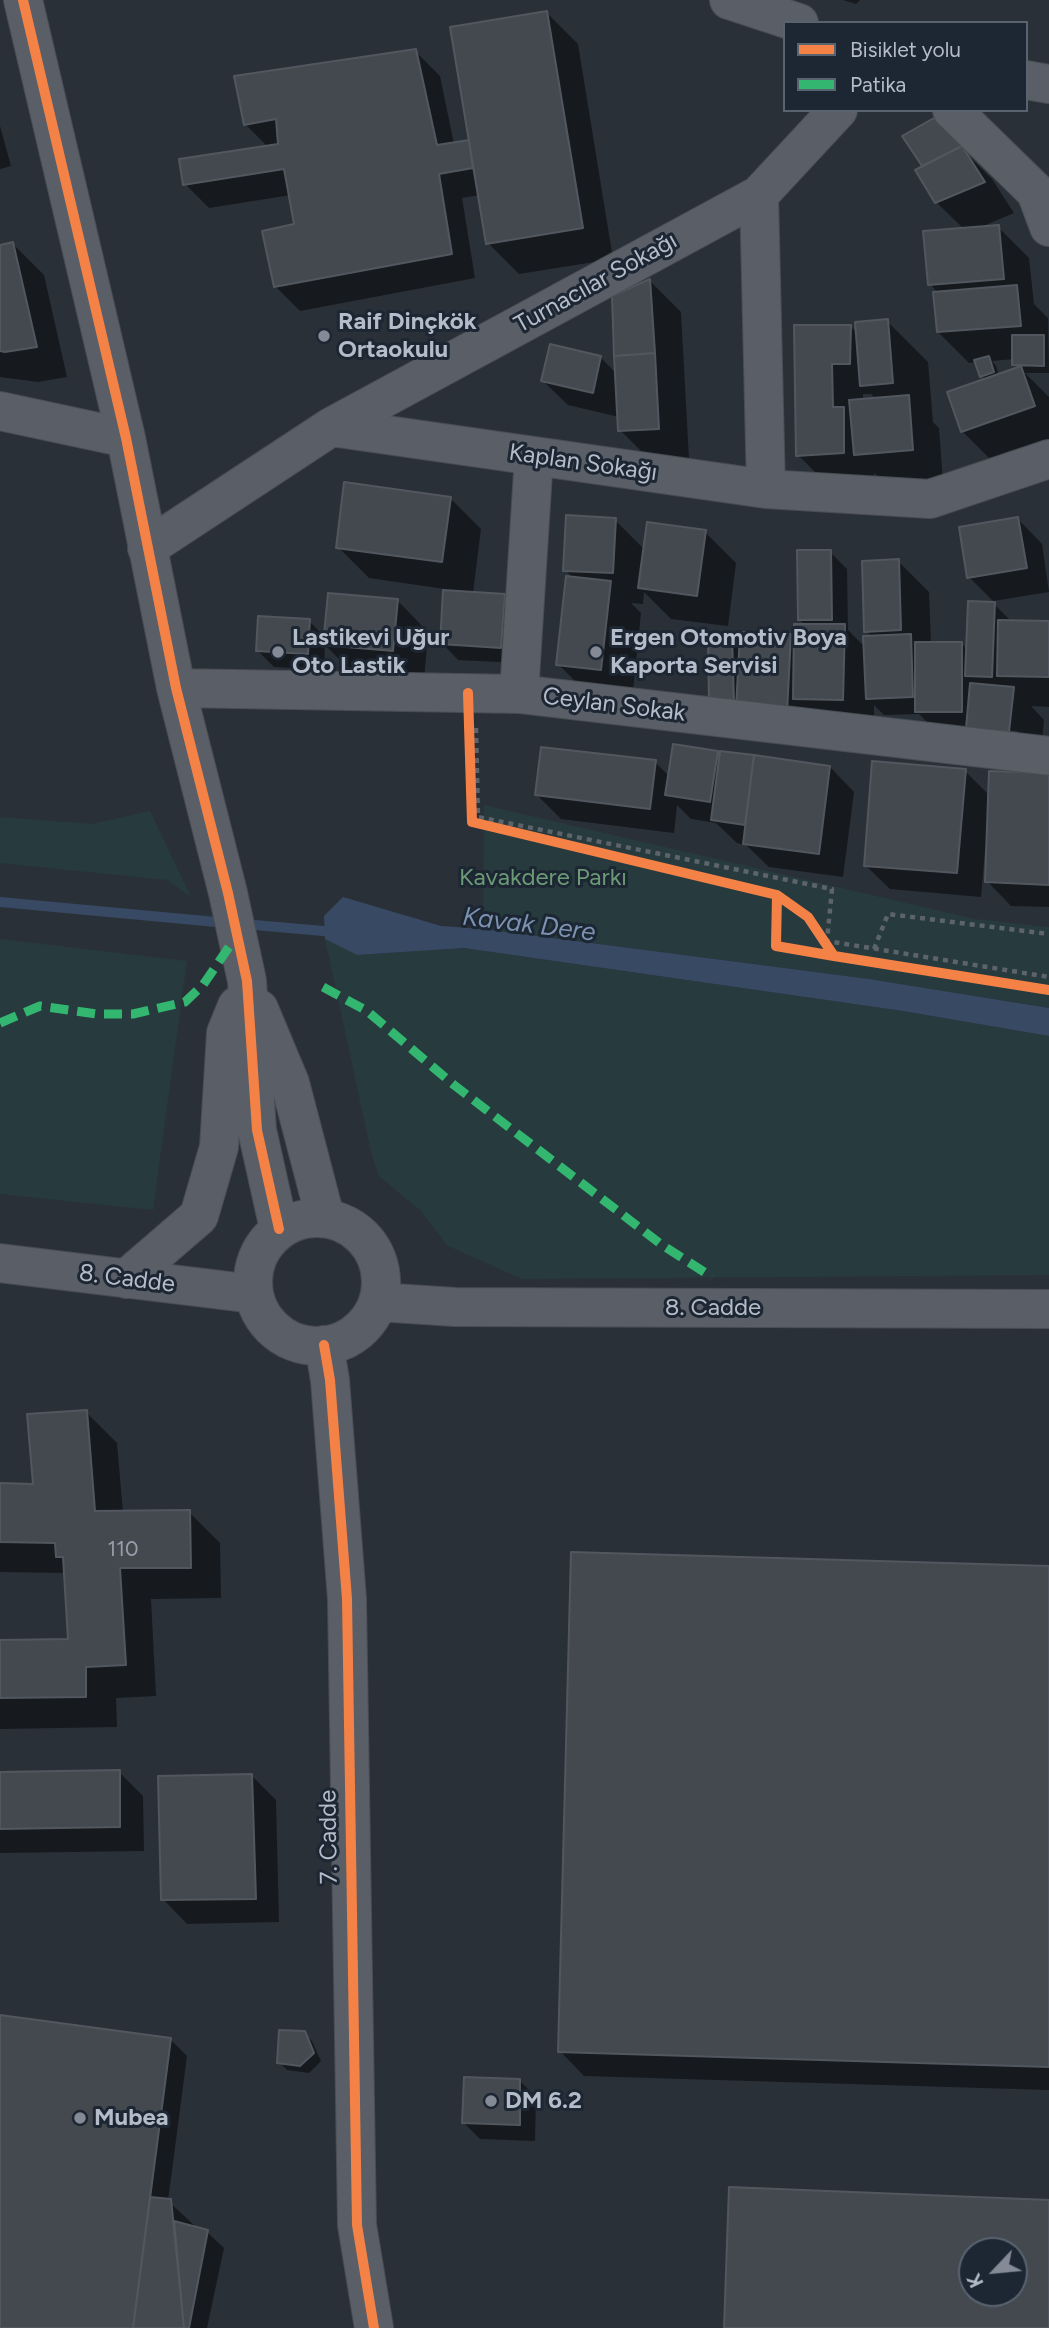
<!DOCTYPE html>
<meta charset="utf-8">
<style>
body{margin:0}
#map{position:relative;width:1049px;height:2328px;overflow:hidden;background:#2a3038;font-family:Figtree,sans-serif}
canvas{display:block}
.legend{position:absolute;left:783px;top:21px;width:245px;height:91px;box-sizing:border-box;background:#1d2633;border:2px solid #59626f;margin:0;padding:9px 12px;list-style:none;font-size:21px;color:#b4bcc9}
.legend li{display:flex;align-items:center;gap:14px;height:35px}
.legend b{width:35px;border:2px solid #59626f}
.north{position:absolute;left:958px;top:2237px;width:70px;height:70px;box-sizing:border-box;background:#1d2633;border:2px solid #59626f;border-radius:50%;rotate:244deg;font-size:19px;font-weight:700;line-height:28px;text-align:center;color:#b4bcc9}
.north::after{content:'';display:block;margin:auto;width:24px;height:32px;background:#848b96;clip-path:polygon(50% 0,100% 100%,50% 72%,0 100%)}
</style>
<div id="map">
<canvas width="1049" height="2328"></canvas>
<ul class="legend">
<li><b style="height:9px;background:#f48246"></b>Bisiklet yolu</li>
<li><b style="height:9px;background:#33b770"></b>Patika</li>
</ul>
<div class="north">K</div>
</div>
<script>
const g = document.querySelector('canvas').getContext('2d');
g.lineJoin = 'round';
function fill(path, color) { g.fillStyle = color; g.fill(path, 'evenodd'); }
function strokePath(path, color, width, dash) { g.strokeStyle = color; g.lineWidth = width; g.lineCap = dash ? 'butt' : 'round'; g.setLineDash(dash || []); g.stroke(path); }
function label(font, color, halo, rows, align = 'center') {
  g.font = font + ' Figtree,sans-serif'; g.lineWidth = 6; g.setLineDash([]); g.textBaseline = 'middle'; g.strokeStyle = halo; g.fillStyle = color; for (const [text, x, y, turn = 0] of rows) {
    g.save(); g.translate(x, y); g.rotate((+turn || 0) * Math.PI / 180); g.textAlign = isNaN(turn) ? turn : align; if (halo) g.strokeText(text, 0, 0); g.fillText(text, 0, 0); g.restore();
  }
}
const green = new Path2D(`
 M484,805L975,919L1049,927V1008L869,979L483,929Z
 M150,811L191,897L167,880L0,863V817L92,824Z
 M0,939L187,961L153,1210L0,1194Z
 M325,939L357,955L464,948L903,1011L1049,1036V1275L522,1279L448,1246L421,1211L379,1176L371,1152Z`);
const water = new Path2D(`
 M343,897L441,926L483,929L869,979L1049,1008V1036L903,1011L464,948L357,955L325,939L324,916Z`);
const shadow = new Path2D(`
 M843,0H860L856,4Z
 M547,13L578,44L613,259L519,274L488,243L480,195L462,198L475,278L300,311L275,286L296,226L291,195L209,208L185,184L268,147L245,124L415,51L440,76L454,144L468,142Z
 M933,120L992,179L1014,213L981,227H998L1029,258L1034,304L1048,318L1049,373H1025L1049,397V443L994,463L963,432L949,393L986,380L981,376L977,362L969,363L938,332L939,294L930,284L964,229L936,202L924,167L904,137ZM1014,359V365L1018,369L999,376L996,366L992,361Z
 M0,126L11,166L0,169Z
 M13,244L44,275L67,377L38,382L0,377V246Z
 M650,281L681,312L689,459L651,461L620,430L619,417L568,405L543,381L600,357L617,374Z
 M887,321L928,362L933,422L939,428L943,481L886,485L874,473V483L829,486L798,455L796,327L850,326L858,334ZM863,394H871L876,399L863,401Z
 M450,498L481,529L473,593L504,595L521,612L517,663L458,660L442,643L445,589L369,578L338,547Z
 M1018,519L1042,544L1049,592L993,601L969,577Z
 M615,520L645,550L705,532L736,563L728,626L671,619L644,592L643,604L631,603L641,613L632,701L589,695L558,664L573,578L565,570Z
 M830,552L847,569L848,630L865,647L872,637L866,631L898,561L929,592L931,644H962L968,650L994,604L1011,621L1049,623V707L1031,706L1044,720L1040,762L948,743L919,714L884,715L874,705V730L727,720L732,637L741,646L790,636L796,641L806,626L800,620ZM999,730L1018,731V735Z
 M397,600L428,632L424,682L356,676L325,645L324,670L274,667L257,650L309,621L326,638Z
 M717,753L721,757L722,753L830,767L854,792L843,877L769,867L746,845L737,843L716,823L691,819L677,805L674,833L561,819L537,795L655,762L670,777Z
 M965,771L990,796L1049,775V907L1011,906L987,881L988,850H985L981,897L890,889L865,865Z
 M86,1412L117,1443L123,1512H189L220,1543L221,1598L151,1599L156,1696L116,1698L117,1727L0,1729V1642L70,1641L66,1573L0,1572V1485L35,1486Z
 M1049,1567V2090L584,2076L560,2051Z
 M119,1772L143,1796L144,1851L0,1853V1773Z
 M252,1776L276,1800L279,1922L187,1924L163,1899Z
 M0,2016L170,2039L187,2056L168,2201L195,2226V2229L207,2232L224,2248L207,2328H0Z
 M304,2033L312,2041L321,2061L309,2073L287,2070L279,2062Z
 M520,2081L536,2097L535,2141L480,2139L464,2123Z`);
const stream = new Path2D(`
 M0,902L227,923
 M243,924L335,932`);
const building = new Path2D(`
 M547,11L583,228L486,244L450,27Z
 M416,49L437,145L469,140L473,168L439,174L452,254L274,287L262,231L294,224L284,169L183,185L179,159L278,144L276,119L244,125L234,76Z
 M934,118L962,146L922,166L902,136Z
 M962,146L985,182L935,203L915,170Z
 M999,225L1004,279L928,285L923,231Z
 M13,242L37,347L5,352L0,351V245Z
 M650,279L655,353L614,356L612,296Z
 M1017,285L1021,326L937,332L933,292Z
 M888,319L893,383L860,386L855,322Z
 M794,325H851L850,364H832L833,407H844V453L796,456Z
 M1012,335H1044V366L1012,365Z
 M550,344L601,356L593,393L541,381Z
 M655,353L659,429L618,431L614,356Z
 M989,356L994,372L980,377L974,360Z
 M1021,366L1035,406L961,432L947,392Z
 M909,395L913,450L854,455L849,400Z
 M344,482L451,497L442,562L336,548Z
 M566,515L616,518L613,573L563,571Z
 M1018,517L1027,568L967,578L959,527Z
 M647,522L706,530L697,596L638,588Z
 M797,550H831L832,620H798Z
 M899,559L901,630L864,632L862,561Z
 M566,576L611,581L601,670L556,665Z
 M443,590L505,594L501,648L440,644Z
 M328,593L398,599L393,651L323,645Z
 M968,601L995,602L992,677L965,676Z
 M258,616L310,619L308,654L256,651Z
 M998,620L1049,621V677L997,676Z
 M794,624H845L843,700L793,699Z
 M740,632L791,634L787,712L736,710Z
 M911,634L913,697L866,699L863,636Z
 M732,635L734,703L709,704L708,636Z
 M915,642H962V712H915Z
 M970,683L1014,687L1009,732L966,728Z
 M673,744L718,751L710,802L665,795Z
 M541,747L656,760L650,809L535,795Z
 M720,751L754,755L745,825L711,820Z
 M754,755L830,766L819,854L743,844Z
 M872,761L966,769L957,873L864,866Z
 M989,771L1049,773V885L985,882Z
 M87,1410L95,1511L190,1510L191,1568H120L126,1665L86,1667V1697L0,1698V1640L68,1639L63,1557H56L55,1543L0,1542V1483L33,1484L27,1414Z
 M571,1552L1049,1566V2067L558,2052Z
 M120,1770V1827L0,1829V1772Z
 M252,1774L256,1899L161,1900L158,1776Z
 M0,2015L171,2038L133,2328H0Z
 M279,2030L305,2031L314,2053L300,2066L277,2063Z
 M464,2077L520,2079V2125L462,2123Z
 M729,2187L1049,2200V2328H724ZM972,2251H1014V2293H972Z
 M150,2197L171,2199L184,2328H133Z
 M174,2221L208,2230L189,2328H184Z`);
const path = new Path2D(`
 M476,728L478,817L832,889L827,941L1049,977
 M874,949L888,914L1049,934`);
const minor = new Path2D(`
 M23,0L126,438L176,688L228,893L247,981L257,1130L279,1229
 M729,0L799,23
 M1026,80L1049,84
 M952,110L1036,192L1049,227
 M759,195L766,489
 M0,411L126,438
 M331,427L759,195L838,110
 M147,548L331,427L766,489L930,499L1049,459
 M176,688L519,694L1049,756
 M519,694L534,456
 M259,1009L290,1083L325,1217
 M253 1282a64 64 0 1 1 128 0a64 64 0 1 1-128 0Z
 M0,1263L254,1294
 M126,1279L199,1216L219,1147L226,1033L237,1006
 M378,1302L455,1307L1049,1309
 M324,1345L330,1380L347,1599L357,2225L374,2328`);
const quiet = new Path2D(`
 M323,987L367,1011L454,1085L662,1245L712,1277
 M0,1023L40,1006L97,1014H133L185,1002L203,985L229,947`);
const cycleway = new Path2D(`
 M23,0L126,438L176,688L228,893L247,981L257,1130L279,1229
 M468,693L472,822L777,895L808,917L834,956L1049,990
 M777,895L776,946L834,956
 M324,1345L330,1380L347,1599L357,2225L374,2328`);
const markers = [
 [324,336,7,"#848b96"],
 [278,652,7,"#848b96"],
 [596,652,7,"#848b96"],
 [491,2101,7,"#848b96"],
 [80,2118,7,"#848b96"]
];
const numberNames = [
 ["110",123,1550]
];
const streetNames = [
 ["Turnacılar Sokağı",596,283,-29],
 ["Kaplan Sokağı",583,463,8],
 ["Ceylan Sokak",614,705,7],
 ["8. Cadde",127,1279,7],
 ["8. Cadde",713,1308],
 ["7. Cadde",329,1837,-91]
];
const poiNames = [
 ["Raif Dinçkök",338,322],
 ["Ortaokulu",338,350],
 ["Lastikevi Uğur",292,638],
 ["Oto Lastik",292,666],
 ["Ergen Otomotiv Boya",610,638],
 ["Kaporta Servisi",610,666],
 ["DM 6.2",505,2101],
 ["Mubea",94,2118]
];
const parkNames = [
 ["Kavakdere Parkı",543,878]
];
const waterNames = [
 ["Kavak Dere",529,925,7]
];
fill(green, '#273a3e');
fill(water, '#384963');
fill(shadow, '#0007');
strokePath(stream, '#384963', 10);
fill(building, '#444950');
strokePath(building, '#52575f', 2);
strokePath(minor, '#484c53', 40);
strokePath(path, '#5d636a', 4.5, [5, 5]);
strokePath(minor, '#5a5e66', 38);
strokePath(quiet, '#33b770', 9, [18, 9]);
strokePath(cycleway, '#f48246', 10);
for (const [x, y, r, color] of markers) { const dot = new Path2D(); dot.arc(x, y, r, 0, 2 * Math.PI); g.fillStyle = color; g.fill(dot); strokePath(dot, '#1d2633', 2.5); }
label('21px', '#989fab', null, numberNames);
label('24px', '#b4bcc9', '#1d2633', streetNames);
label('bold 24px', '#b4bcc9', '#1d2633', poiNames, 'left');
label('24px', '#6b9a76', '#1d2633', parkNames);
label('italic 26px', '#7c92b1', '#1d2633', waterNames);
</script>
